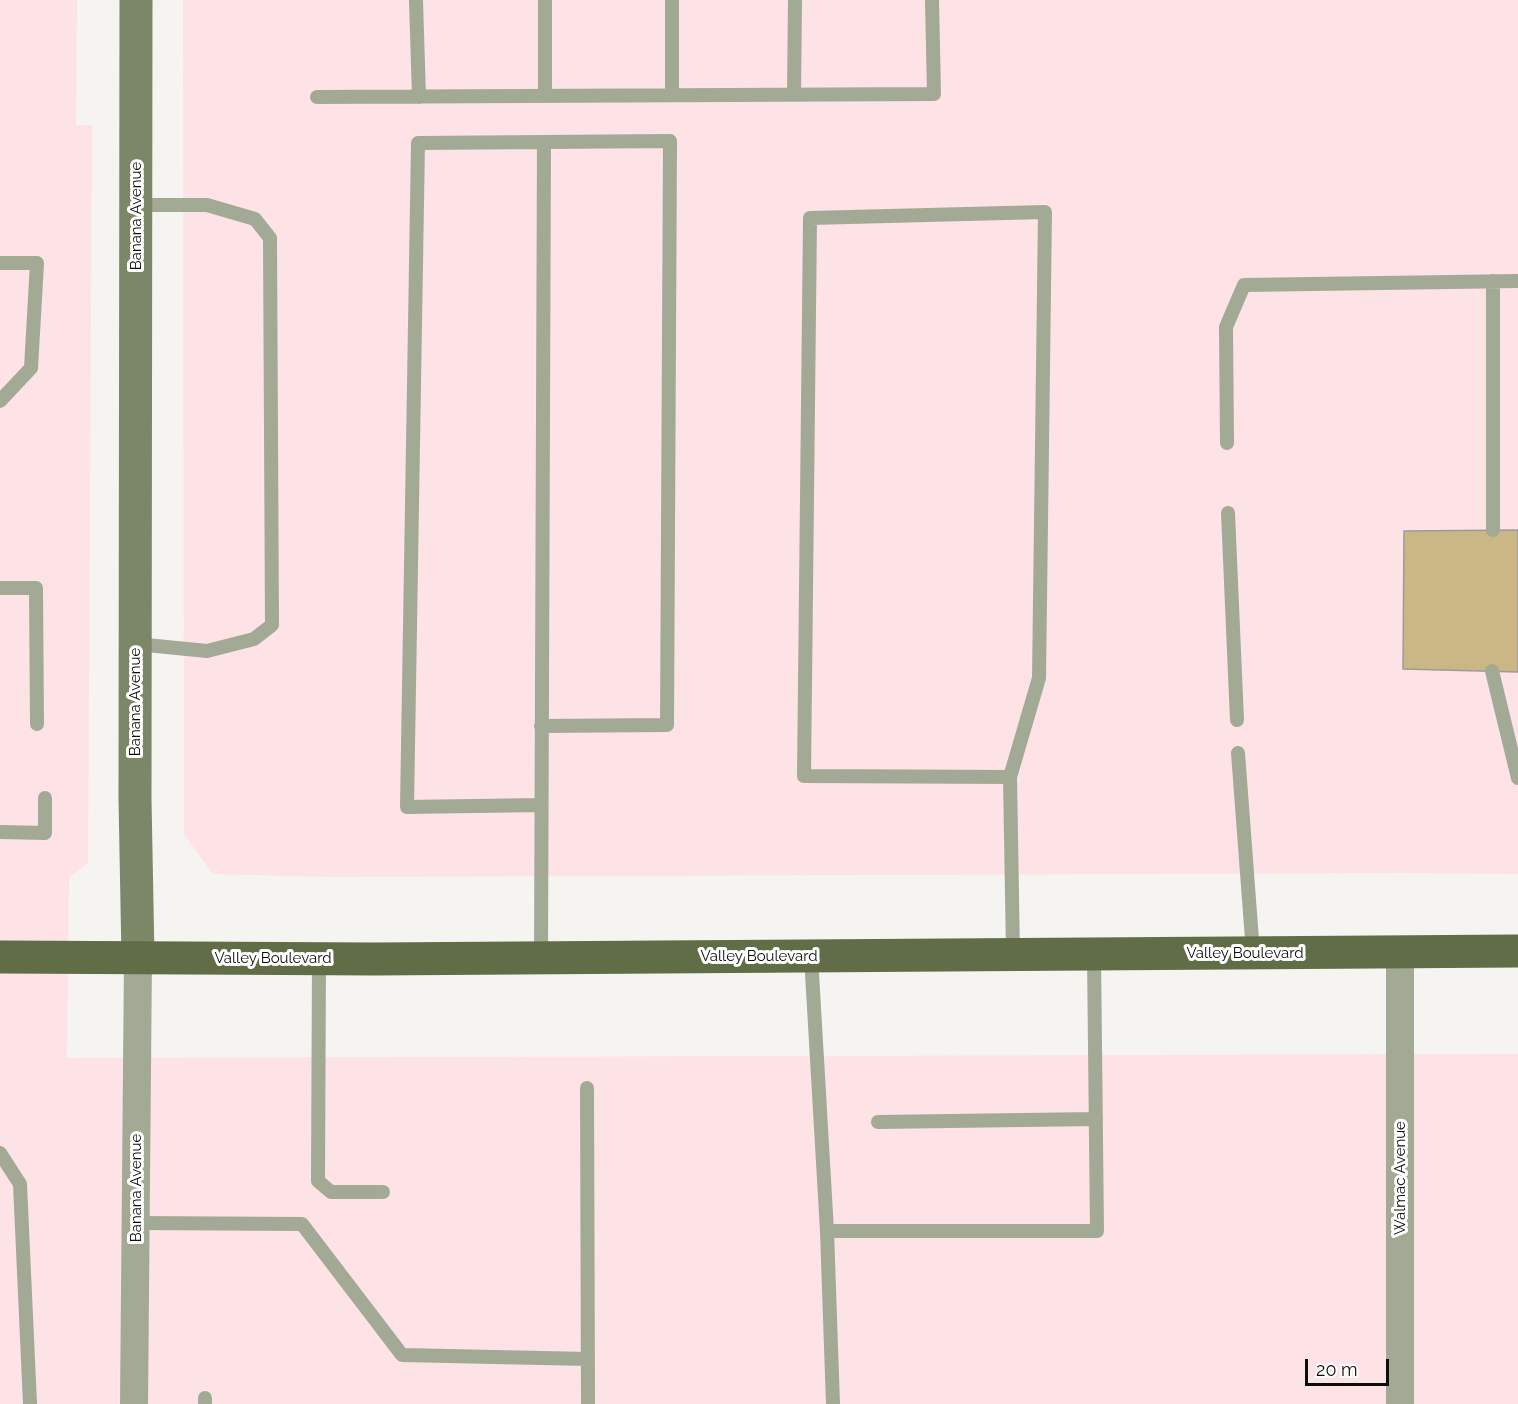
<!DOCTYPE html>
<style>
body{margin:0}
#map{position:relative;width:1518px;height:1404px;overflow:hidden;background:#f5f4f0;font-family:Raleway,sans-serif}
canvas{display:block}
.scale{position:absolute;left:1305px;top:1359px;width:84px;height:27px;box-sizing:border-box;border:3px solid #0d0c0b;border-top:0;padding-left:8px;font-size:18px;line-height:21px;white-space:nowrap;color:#0d0c0b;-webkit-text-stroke:4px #fff;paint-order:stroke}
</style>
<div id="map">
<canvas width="1518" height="1404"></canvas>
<div class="scale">20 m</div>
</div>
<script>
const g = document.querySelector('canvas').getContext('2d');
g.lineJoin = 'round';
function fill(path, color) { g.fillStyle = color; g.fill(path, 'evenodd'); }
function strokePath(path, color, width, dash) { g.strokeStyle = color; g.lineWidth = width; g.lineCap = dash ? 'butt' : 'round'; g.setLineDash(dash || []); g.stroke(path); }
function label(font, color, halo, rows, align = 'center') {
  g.font = font + ' Raleway,sans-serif'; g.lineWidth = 6; g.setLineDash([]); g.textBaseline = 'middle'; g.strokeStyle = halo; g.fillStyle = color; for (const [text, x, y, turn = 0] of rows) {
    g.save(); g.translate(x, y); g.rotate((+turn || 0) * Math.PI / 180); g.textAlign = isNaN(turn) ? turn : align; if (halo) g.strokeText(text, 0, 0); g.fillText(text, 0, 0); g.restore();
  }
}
const industrial = new Path2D(`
 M0,0H77L76,125H92L88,863L69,878L67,1058L1518,1054V1404H0Z
 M183,0H1518V874L1402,873L330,877L213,874L184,834Z`);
const building = new Path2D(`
 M1518,530V672L1403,669L1404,531Z`);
const lane = new Path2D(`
 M416,0L419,97
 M545,0V96
 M672,0V95
 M794,95L795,0
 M317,97L934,94L932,0
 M136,205H207L255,219L270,238L272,625L254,639L207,651L136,644
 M0,263H37L31,368L0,401
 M1227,443L1226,327L1244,285L1518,281
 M1228,513L1237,720
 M1493,530V281
 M0,588H36L37,724
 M1492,671L1518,778
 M1238,753L1253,953
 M1010,777L804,776L810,218L1045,212L1039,678L1010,777L1013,954
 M541,805L407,807L418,143L670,141L667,725L541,726
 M0,832L45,833V798
 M811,956L827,1231L833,1404
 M541,957L544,143
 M319,958L318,1181L331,1192H383
 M587,1088L588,1404
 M878,1122L1096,1119
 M0,1153L20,1184L30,1404
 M136,1223L302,1224L402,1355L588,1359
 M827,1231H1097L1094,954
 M205,1398V1404`);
const street = new Path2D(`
 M134,1404L138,957
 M1400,1404V952`);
const secondary = new Path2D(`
 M136,0L135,799L138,957`);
const primary = new Path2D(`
 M0,957L375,959L1518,951`);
const streetNames = [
 ["Banana Avenue",136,216,-90],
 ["Banana Avenue",135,702,-90],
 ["Valley Boulevard",1245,953],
 ["Valley Boulevard",759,956],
 ["Valley Boulevard",273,958],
 ["Walmac Avenue",1400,1178,-90],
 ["Banana Avenue",136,1188,-90]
];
fill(industrial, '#fde2e6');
fill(building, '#cab785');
strokePath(building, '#9d9b98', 1.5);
strokePath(lane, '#a2aa95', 14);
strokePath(street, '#a2aa95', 28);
strokePath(secondary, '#7c8767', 33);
strokePath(primary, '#606d47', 33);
label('15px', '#0d0c0b', '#fff', streetNames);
</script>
